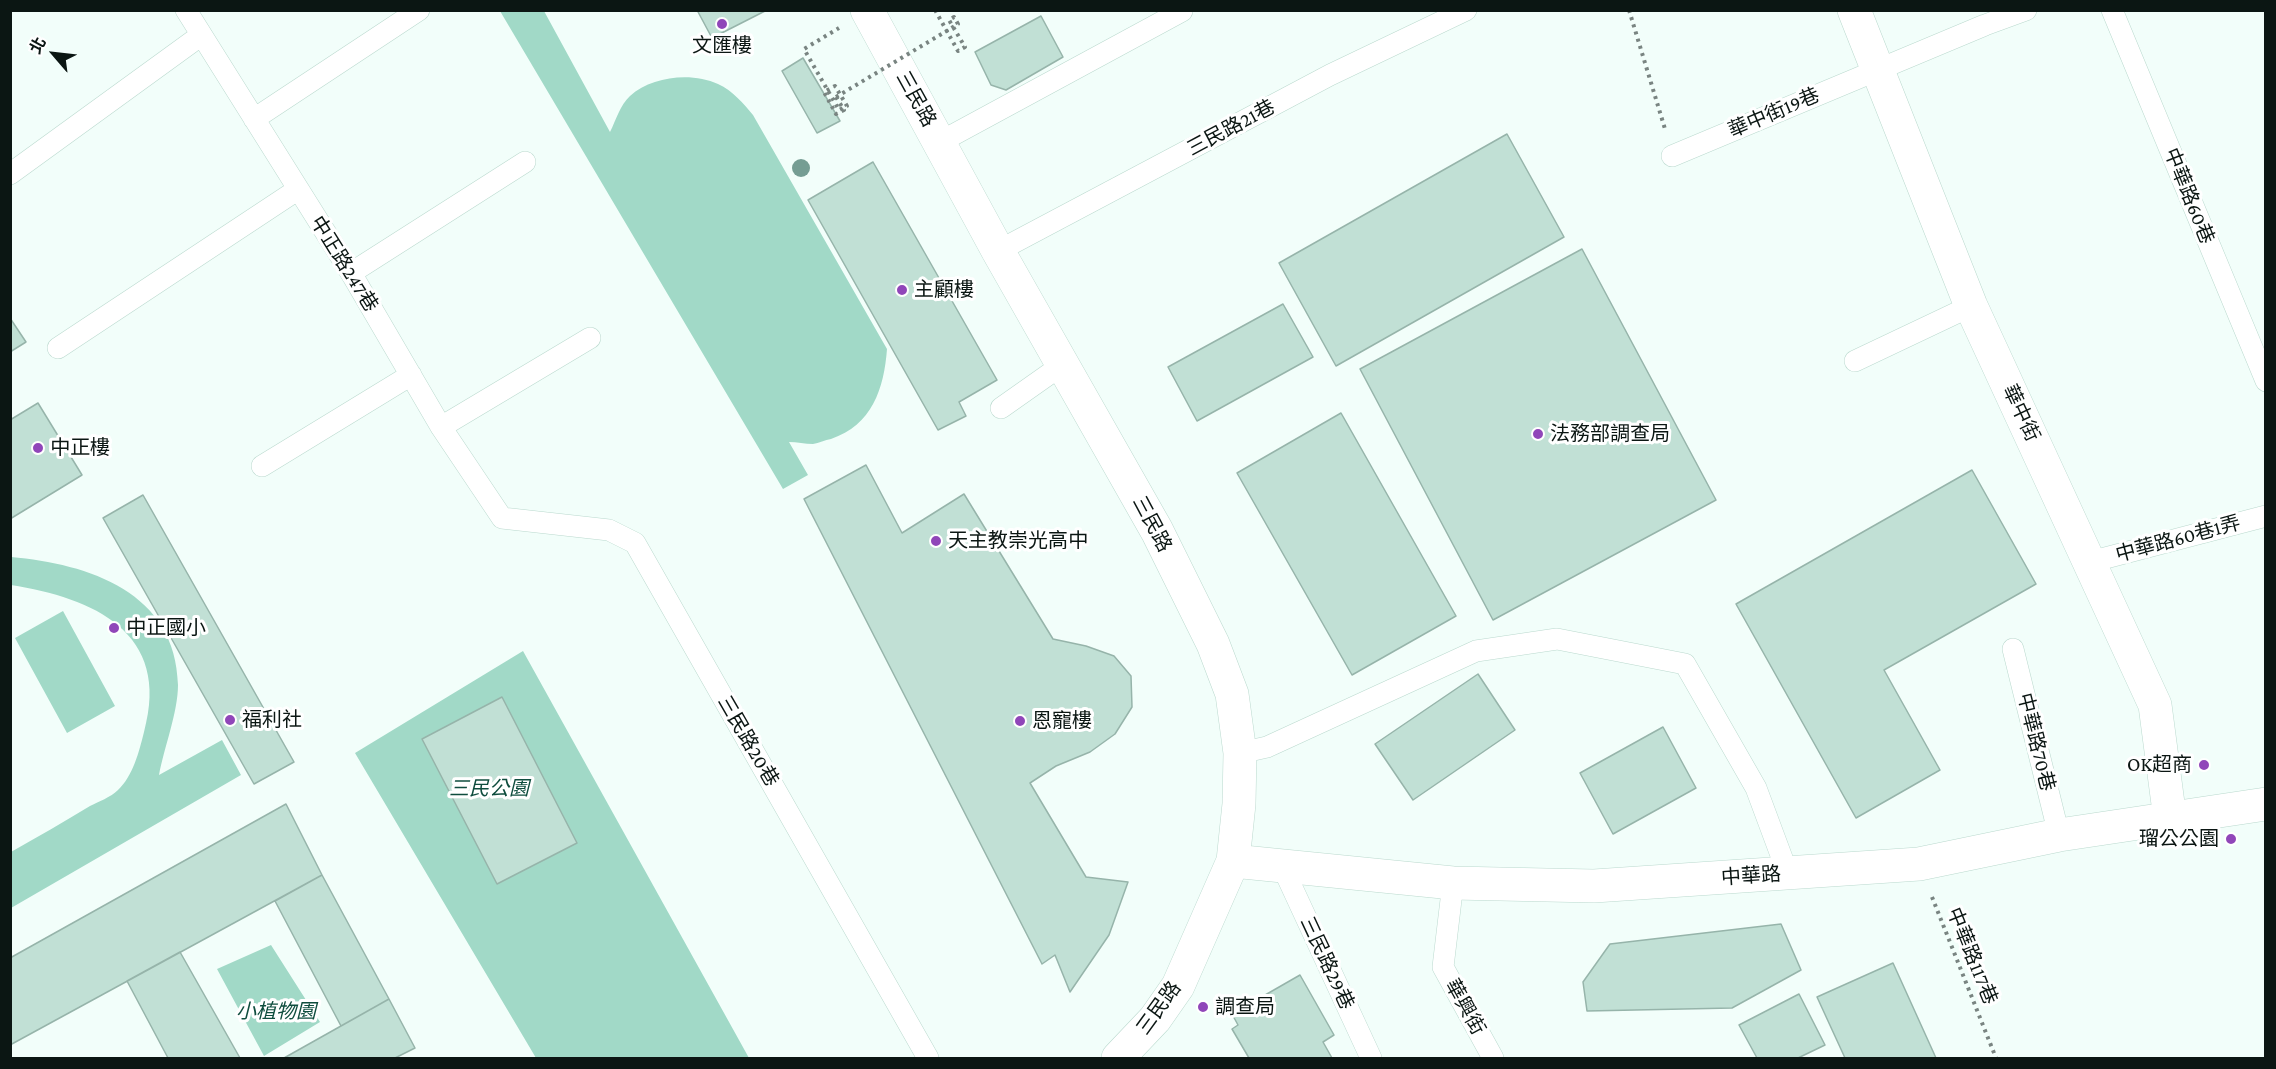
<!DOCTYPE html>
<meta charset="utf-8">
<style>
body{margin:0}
#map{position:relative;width:2276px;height:1069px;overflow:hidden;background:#f2fefa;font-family:"Crimson Pro","Noto Sans TC",serif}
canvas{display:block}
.frame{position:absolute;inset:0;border:12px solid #0b1613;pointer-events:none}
.north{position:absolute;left:24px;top:24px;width:60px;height:60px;-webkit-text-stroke:4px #fff;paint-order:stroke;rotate:298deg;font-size:16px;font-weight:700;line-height:24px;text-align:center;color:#0b1613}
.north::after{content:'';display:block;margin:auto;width:21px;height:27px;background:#0b1613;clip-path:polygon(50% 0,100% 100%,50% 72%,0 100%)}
</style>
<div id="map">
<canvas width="2276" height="1069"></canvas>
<div class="frame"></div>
<div class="north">北</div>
</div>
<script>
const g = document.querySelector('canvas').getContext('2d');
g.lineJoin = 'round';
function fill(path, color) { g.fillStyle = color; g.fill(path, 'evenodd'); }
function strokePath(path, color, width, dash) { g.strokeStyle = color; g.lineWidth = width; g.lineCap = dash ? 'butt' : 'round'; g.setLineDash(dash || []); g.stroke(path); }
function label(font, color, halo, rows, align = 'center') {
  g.font = font + ' "Crimson Pro","Noto Sans TC",serif'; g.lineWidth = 6; g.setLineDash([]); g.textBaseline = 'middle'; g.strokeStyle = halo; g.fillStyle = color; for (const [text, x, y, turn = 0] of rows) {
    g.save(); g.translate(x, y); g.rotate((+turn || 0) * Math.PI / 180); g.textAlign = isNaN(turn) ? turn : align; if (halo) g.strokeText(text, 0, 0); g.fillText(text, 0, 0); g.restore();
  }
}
const green = new Path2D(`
 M500,11H544L610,132C616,120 620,105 630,96C652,76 692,72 718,84C733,91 743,103 753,115L887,349C884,389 872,425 831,439C825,440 819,443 813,444C805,444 797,442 789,442L808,475L783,489Z
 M11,557C89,564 176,592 178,685C178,712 164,748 159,775L222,740L241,775L11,908V852C37,837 64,822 90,806C98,802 111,797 118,790C133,776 139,752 144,732C172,632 93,598 11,585Z
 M63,611L115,706L67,733L15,638Z
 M523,651L749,1058H536L355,753Z
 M271,945L320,1022L264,1056L217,969Z`);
const building = new Path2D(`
 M697,10H767L712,38Z
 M1041,16L1063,57L1006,90L991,85L975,52Z
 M803,58L840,121L817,133L782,71Z
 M1507,134L1564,237L1336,366L1279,263Z
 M873,162L997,380L959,402L966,416L938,430L808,200Z
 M1582,249L1716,500L1493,620L1360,369Z
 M1283,304L1313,357L1197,421L1168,367Z
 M10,318L26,342L10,352Z
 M38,403L82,475L10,519V420Z
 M1341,413L1456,616L1352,675L1237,473Z
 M866,465L902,533L964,494L1053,639L1086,646L1114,656L1131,676L1132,707L1115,734L1090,752L1056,766L1030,783L1086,877L1128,882L1109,935L1070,992L1055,955L1042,964L804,499Z
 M1972,470L2036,584L1884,670L1940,770L1856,818L1736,604Z
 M143,495L294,762L254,784L103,518Z
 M1478,674L1515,730L1413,800L1375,744Z
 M502,697L577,843L497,884L422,739Z
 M1663,727L1696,788L1613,834L1580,773Z
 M286,804L322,875L10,1045V958Z
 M322,875L389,999L341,1026L275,901Z
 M1781,924L1801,970L1732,1008L1587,1011L1583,982L1610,944Z
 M180,952L240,1058H168L127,981Z
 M1893,963L1936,1058H1845L1817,997Z
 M1300,975L1334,1035L1323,1042L1332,1058H1249L1232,1029L1238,1025L1232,1014Z
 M1799,994L1825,1045L1798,1058H1757L1739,1025Z
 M389,999L415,1048L395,1058H284Z`);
const path = new Path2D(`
 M935,10L958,51L965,47L949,20L954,17L958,24L950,29
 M1629,10L1665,129
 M836,97L844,110L836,114L824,92L835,86L847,106L839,110L804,49L839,28
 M1932,897L1996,1058`);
const lane = new Path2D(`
 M186,10L351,273L441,427L502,518L609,530L635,543L928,1058
 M2112,10L2266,381
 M254,119L419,10
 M940,142L1182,11
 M1672,156L1985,25L2026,10
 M10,174L200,36
 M998,251L1330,75L1466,10
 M351,273L525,162
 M58,348L297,190
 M1855,361L1971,306
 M1001,408L1062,365
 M441,427L590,338
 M262,466L411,375
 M2090,562L2266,516
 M2013,649L2059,835
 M1240,753L1267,747L1476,651L1557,639L1685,664L1756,788L1788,874
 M1283,868L1371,1058
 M1453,883L1443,967L1493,1058`);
const street = new Path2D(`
 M867,10L998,251L1157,531L1213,644L1232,694L1240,753L1239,804L1233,861L1178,986L1155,1019L1118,1058
 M1854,10L1971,306L2155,705L2170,819
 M1233,861L1453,883L1594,886L1919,864L2059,835L2266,804`);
const pathBridge = new Path2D(`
 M836,97L950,29`);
const trees = [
 [801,168]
];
const markers = [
 [722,24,6,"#9046b9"],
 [902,290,6,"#9046b9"],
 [1538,434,6,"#9046b9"],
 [38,448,6,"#9046b9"],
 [936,541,6,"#9046b9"],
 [114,628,6,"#9046b9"],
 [230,720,6,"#9046b9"],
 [1020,721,6,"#9046b9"],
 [2204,765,6,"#9046b9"],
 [2231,839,6,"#9046b9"],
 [1203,1007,6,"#9046b9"]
];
const poiNames = [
 ["文匯樓",722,46,"center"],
 ["主顧樓",914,290],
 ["法務部調查局",1550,434],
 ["中正樓",50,448],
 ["天主教崇光高中",948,541],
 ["中正國小",126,628],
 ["福利社",242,720],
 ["恩寵樓",1032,721],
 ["OK超商",2192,765,"right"],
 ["瑠公公園",2219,839,"right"],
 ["調查局",1215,1007]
];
const streetNames = [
 ["三民路",916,99,61],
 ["華中街19巷",1774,113,-23],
 ["三民路21巷",1231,128,-28],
 ["中華路60巷",2189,196,68],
 ["中正路247巷",344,264,58],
 ["華中街",2021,413,65],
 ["三民路",1152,524,62],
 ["中華路60巷1弄",2178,539,-15],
 ["三民路20巷",748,741,60],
 ["中華路70巷",2036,742,76],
 ["中華路",1751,876,-4],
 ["中華路117巷",1972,956,68],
 ["三民路29巷",1327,963,65],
 ["華興街",1465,1007,61],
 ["三民路",1159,1008,-54]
];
const parkNames = [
 ["三民公園",489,789],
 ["小植物園",276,1012]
];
fill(green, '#a1d9c7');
fill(building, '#c1e0d5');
strokePath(building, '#96b4aa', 1.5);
strokePath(lane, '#bad9ce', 22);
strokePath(street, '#bad9ce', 34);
strokePath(path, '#798481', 4, [3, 4.5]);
strokePath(lane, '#fff', 21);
strokePath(street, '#fff', 33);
strokePath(pathBridge, '#798481', 4, [3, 4.5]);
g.fillStyle = '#759d93';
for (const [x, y] of trees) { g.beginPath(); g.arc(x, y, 9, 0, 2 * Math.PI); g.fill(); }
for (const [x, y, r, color] of markers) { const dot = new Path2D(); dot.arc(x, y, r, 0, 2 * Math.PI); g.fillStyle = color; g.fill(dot); strokePath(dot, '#fff', 2); }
label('20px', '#0b1613', '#fff', poiNames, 'left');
label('20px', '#0b1613', '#fff', streetNames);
label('italic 20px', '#0f4d3e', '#fff', parkNames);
</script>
